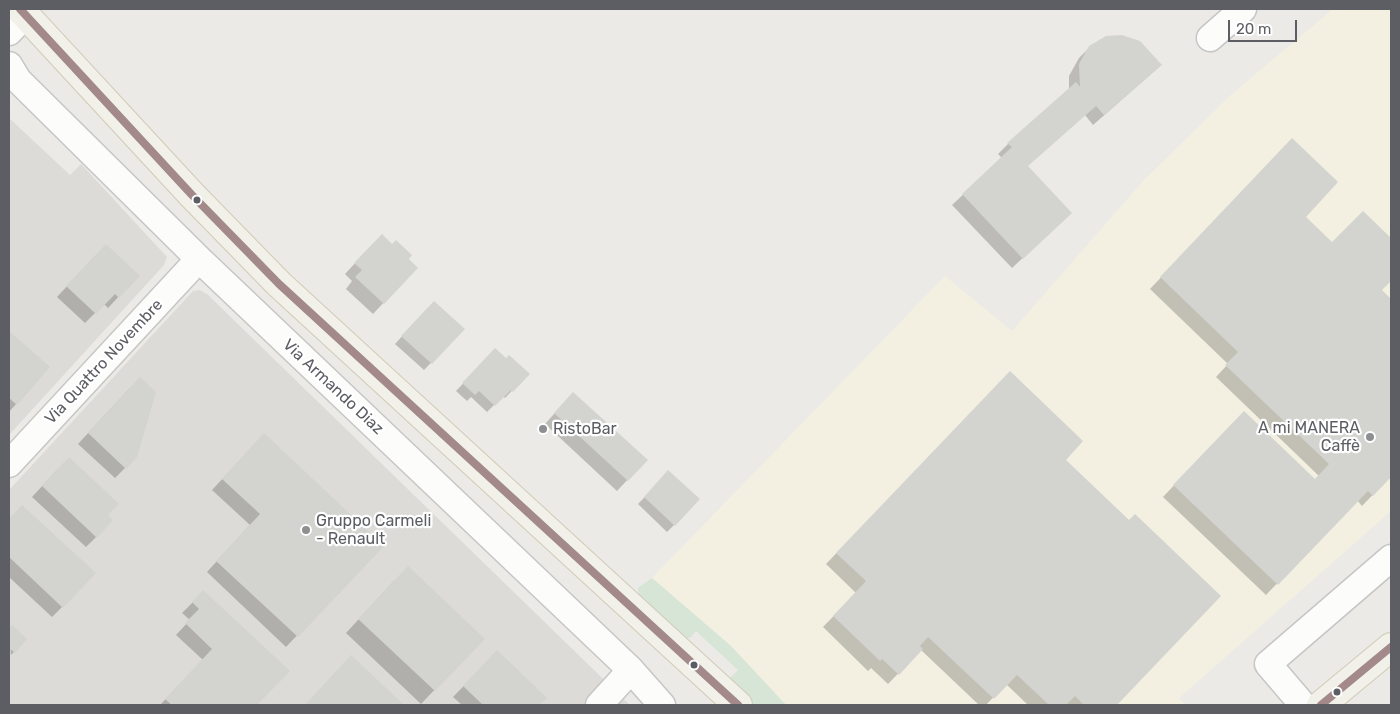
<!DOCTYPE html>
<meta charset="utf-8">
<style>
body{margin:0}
#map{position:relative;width:1400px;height:714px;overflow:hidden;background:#ebeae6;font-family:Rubik,sans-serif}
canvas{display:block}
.frame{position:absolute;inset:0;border:10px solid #5c5e63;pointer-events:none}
.scale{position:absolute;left:1228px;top:20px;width:69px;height:22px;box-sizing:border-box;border:2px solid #5c5e63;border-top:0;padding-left:6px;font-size:15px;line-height:18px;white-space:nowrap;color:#5c5e63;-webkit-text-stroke:4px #fff;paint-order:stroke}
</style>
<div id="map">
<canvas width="1400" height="714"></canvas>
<div class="frame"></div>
<div class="scale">20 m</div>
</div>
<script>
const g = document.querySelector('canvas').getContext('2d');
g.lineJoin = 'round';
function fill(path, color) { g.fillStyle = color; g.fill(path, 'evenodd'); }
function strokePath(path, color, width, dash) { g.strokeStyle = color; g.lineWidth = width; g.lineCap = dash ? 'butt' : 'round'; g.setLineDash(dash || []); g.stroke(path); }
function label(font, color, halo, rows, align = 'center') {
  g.font = font + ' Rubik,sans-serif'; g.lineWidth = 4.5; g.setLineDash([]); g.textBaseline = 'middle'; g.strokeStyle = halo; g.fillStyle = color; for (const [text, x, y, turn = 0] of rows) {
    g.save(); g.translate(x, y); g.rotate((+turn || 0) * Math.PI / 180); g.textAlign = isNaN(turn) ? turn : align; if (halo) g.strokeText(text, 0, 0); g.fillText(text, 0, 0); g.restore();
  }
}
const commercial = new Path2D(`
 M1333,9H1391V511L1179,698L1185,705H786L731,646L652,578L945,276L1012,331L1144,180L1233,93Z`);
const industrial = new Path2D(`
 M9,118L70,175L81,164L167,257L164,265L9,435Z
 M200,290L207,294L630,705H9V490L193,291Z`);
const green = new Path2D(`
 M652,578L731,646L786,705H753L727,681L738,670L696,631L690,638H681L639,599L638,588Z`);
const shadow = new Path2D(`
 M1090,47L1150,75L1093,125L1085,115L1027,166L1060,223L1012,268L952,205L1002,158L998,154L1008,144L1069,90V76L1079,58Z
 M1282,150L1304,217L1332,244L1363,212L1391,240V279L1380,290L1391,301V480L1389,478L1362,506L1357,500L1266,595L1163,497L1233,423L1315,481L1319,476L1216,377L1228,364L1150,289Z
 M371,246L407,259L416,268L373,314L346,289L352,281L345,274Z
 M95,256L138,276L108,308L104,304L85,323L57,297Z
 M427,309L463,330L424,370L395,344Z
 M9,332L49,367L9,412Z
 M488,357L506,360L528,374L505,398L503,396L487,412L471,397L467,401L456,391Z
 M1000,383L1064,460L1129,522L1219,596L1115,705H1028L1006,684L986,705H979L921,650L888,684L871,668L868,671L823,627L856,593L826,564Z
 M129,389L125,468L115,478L78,444Z
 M563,404L646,460L617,491L545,424Z
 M253,446L382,546L286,647L207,572L250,525L212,490Z
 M58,469L107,516L96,537L86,547L32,497Z
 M662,479L674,525L667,532L638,504Z
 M23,506L62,607L52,617L9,577V520Z
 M394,581L483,639L421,704L346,633Z
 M193,602L288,671L256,705H160L203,660L176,635L190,620L182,613Z
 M12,627L26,639L11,655L9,630Z
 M497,652L545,698L538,705H462L453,697Z
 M351,657L402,705H306Z`);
const building = new Path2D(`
 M1122,35L1140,41L1162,65L1104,115L1096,106L1028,166L1072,213L1023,259L962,194L1012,147L1007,143L1076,82L1080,87L1079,64L1089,46L1106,36Z
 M1292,138L1338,182L1306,217L1332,242L1363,211L1391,238V281L1382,290L1391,299V477L1373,496L1368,491L1278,585L1173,485L1244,411L1315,479L1329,464L1225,365L1238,352L1160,277Z
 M382,234L392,244L396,240L412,255L409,259L418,268L384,304L355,277L362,270L354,263Z
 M106,244L140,276L119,298L115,294L96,314L66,286Z
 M434,301L465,329L432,364L401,336Z
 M9,331L50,367L17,405L9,398Z
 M495,348L506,358L509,355L530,374L513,392L511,390L495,406L479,391L475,395L462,383Z
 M1010,371L1083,441L1066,460L1129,520L1135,514L1221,596L1117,705H1084L1075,696L1066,705H1049L1017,675L994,699L928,637L920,646L923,649L899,675L882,659L880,661L833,616L866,581L836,553Z
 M140,377L156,392L137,457L126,469L88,433Z
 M573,392L648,460L628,481L554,413Z
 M264,433L384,546L298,637L216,561L260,514L222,479Z
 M69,457L119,504L108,515L113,520L97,538L42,486Z
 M668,470L700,499L675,526L644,497Z
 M22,505L96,573L63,608L9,557V519Z
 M408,566L485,639L435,691L358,619Z
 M203,590L290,671L257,705H172L165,699L212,649L185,623L199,609L192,602Z
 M12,625L27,639L15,653L9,648V628Z
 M497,650L547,698L539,705H483L463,686Z
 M351,655L404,705H305Z`);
const minor = new Path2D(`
 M9,32L25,15
 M1210,38L1243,9
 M9,65L18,80L199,259L631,670L662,705
 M9,464L199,259
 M599,705L631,670
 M1303,705L1268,664L1391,558`);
const major = new Path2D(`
 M20,9L192,195L279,284L738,705
 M1321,705L1391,647`);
const bus1 = new Path2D(`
 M20,9L192,195L279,284L738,705
 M1321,705L1391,647`);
const markers = [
 [197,200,4.5,"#5c5e63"],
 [543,429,5,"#8e8f91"],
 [1370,437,5,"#8e8f91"],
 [306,530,5,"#8e8f91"],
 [694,665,4.5,"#5c5e63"],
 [1337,692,4.5,"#5c5e63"]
];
const streetNames = [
 ["Via Quattro Novembre",104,362,-47],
 ["Via Armando Diaz",333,387,43]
];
const poiNames = [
 ["A mi MANERA",1360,428,"right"],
 ["Caffè",1360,446,"right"],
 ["RistoBar",553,429],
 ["Gruppo Carmeli",316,521],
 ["- Renault",316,539]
];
fill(commercial, '#f3f0e1');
fill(industrial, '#dcdbd7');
fill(green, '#d6e5d5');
fill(shadow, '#0003');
fill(building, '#d3d3d0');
strokePath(minor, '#c7c6c6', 29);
strokePath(major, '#d0cbb7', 30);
strokePath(minor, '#fcfcfb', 26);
strokePath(major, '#f1f1e9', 28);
strokePath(bus1, '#a38989', 8);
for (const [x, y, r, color] of markers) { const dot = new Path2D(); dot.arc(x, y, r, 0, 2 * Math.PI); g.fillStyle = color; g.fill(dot); strokePath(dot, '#fff', 2); }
label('16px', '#5c5e63', '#fff', streetNames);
label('16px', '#5c5e63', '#fff', poiNames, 'left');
</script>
